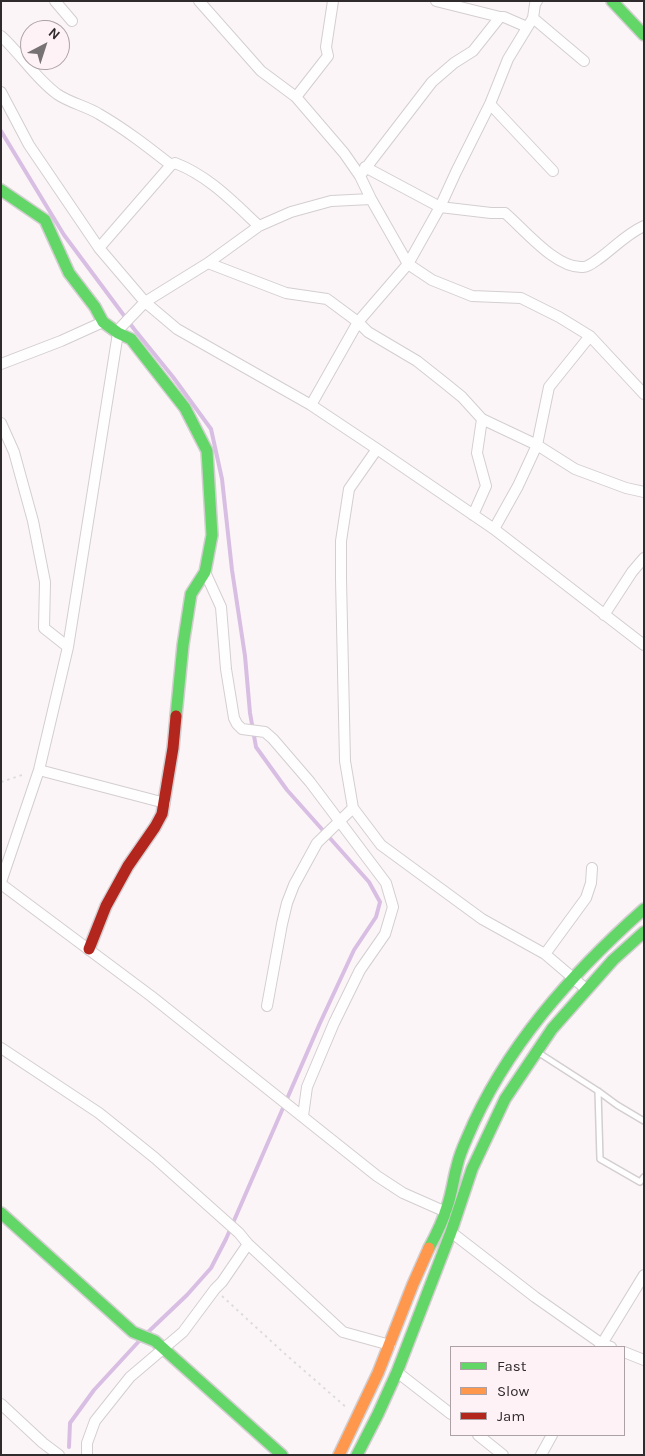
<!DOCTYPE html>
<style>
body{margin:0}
#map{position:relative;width:645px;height:1456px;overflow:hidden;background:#fcf5f8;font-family:Karla,sans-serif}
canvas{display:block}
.frame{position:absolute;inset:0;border:2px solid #2f2b2d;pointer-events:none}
.legend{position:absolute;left:450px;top:1346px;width:175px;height:90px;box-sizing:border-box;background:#fff2f7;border:1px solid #aca2a6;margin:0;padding:6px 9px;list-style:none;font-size:15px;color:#2f2b2d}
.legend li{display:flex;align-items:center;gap:10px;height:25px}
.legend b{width:25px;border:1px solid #aca2a6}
.north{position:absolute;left:20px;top:20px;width:50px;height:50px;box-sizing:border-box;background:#fff2f7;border:1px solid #aca2a6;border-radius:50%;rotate:40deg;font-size:14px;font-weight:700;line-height:20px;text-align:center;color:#2f2b2d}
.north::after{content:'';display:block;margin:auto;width:18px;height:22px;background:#777274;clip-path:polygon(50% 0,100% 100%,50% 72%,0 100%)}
</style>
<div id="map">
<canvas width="645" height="1456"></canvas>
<div class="frame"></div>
<ul class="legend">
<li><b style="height:6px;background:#63d668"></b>Fast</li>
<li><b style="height:6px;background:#ff974d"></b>Slow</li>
<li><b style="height:6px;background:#b3261e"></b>Jam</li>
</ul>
<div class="north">N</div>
</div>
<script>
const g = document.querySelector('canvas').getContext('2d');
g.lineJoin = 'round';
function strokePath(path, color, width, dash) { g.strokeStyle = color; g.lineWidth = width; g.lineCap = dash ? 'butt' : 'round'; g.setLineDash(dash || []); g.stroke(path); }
const stream = new Path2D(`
 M1,131L64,235L134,329L173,377L211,429L222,479L232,570L245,656L250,713L256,747L287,790L369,882L380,902L376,917L354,950L320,1023L226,1239L211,1268L187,1295L146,1334
 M69,1447L70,1423L94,1390L141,1339`);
const path = new Path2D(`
 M1,782L25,774
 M222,1296L284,1353L347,1408`);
const lane = new Path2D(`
 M539,1053L598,1091L617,1105L644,1121
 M598,1091L600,1159L640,1182L644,1177`);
const street = new Path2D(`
 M55,1L72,21
 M199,1L261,71L296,97L344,153L360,176L371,199L408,264L432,280L472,296L521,298L559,317L590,336L644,394
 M436,1L500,17
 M533,18L584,61
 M1,36C21,54 35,78 57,94C70,103 86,106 99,114C125,129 148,147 171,165
 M1,92L29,145L99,248L145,302L177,329L311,405L377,449L494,529L644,645
 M296,97L328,56L326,47L333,1
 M490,104L553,171
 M365,167L440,207L491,213H505C524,229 556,269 583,267C587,267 593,263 597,260C613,249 626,234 644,226
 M362,173L432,82L454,63L473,51L500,17H504L527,27
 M99,248L171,165L175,163C209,176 233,202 259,226
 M208,263L286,293L327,299L358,322L368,332L417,361L446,384L462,397L482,419L537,445L575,469L626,488L644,492
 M1,364L61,341L103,322
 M311,405L358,322L408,264L440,207L456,172L490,104L508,59L533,18L535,4L537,1
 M1,423L14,452L33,521L45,582L44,628L68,647
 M377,449L349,489L341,541V579L345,761L353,808L381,845L482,919L545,954L586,989
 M473,515L486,486L477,453L482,419
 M494,529L518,486L537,445L549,387L590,336
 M205,572L221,607L226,669L234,718L237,724L242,729L265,732L273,739L310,782L386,883L393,907L385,934L360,970L334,1023L307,1087L303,1116
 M604,615L632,572L644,558
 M39,770L165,803
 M1,882L39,770L68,647L118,333L121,327L145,302L208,263L259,226L291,212L331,201L371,199
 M1,884L151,996L377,1176L403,1193L446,1212
 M545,954L586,898L591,883L592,868
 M267,1006L282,924L287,903L294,885L317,843L353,808
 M1,1048L99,1113L155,1158L239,1233L248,1244L343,1332L390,1345
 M451,1232L535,1297L602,1344L611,1347
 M600,1347L644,1275
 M624,1352L644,1360
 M397,1372L451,1414
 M1,1404L43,1443L59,1455
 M478,1435L503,1455
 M87,1455V1443L95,1421L130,1377L183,1332L215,1289L222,1282L248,1244
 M541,1455L552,1435`);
const fast = new Path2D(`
 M612,1L644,35
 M1,190L45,220L69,273L95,307L103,322L118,333L131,339L185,408L207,451L212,535L205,572L191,594L183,645L176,716
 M1,1213L133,1332L155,1341L282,1455
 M429,1248C436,1235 443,1221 447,1207C452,1193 453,1180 457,1166C459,1156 463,1147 467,1138C505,1047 572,973 644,909
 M357,1455L378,1414L397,1372L451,1232L472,1169L505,1099L552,1029L613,960L644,932`);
const slow = new Path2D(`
 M339,1455L378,1373L413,1284L429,1248`);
const jam = new Path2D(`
 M89,949L106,906L128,866L155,827L162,814L173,748L176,716`);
strokePath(stream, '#d8bee3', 4);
strokePath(lane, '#d3ced0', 8);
strokePath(street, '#d3ced0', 12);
strokePath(fast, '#d3ced0', 14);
strokePath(slow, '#d3ced0', 14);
strokePath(jam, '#d3ced0', 14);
strokePath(path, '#dddcdc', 2, [2.5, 4]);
strokePath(lane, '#fffefe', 5);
strokePath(street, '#fffefe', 10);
strokePath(fast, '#63d668', 11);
strokePath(slow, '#ff974d', 11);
strokePath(jam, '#b3261e', 11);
</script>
